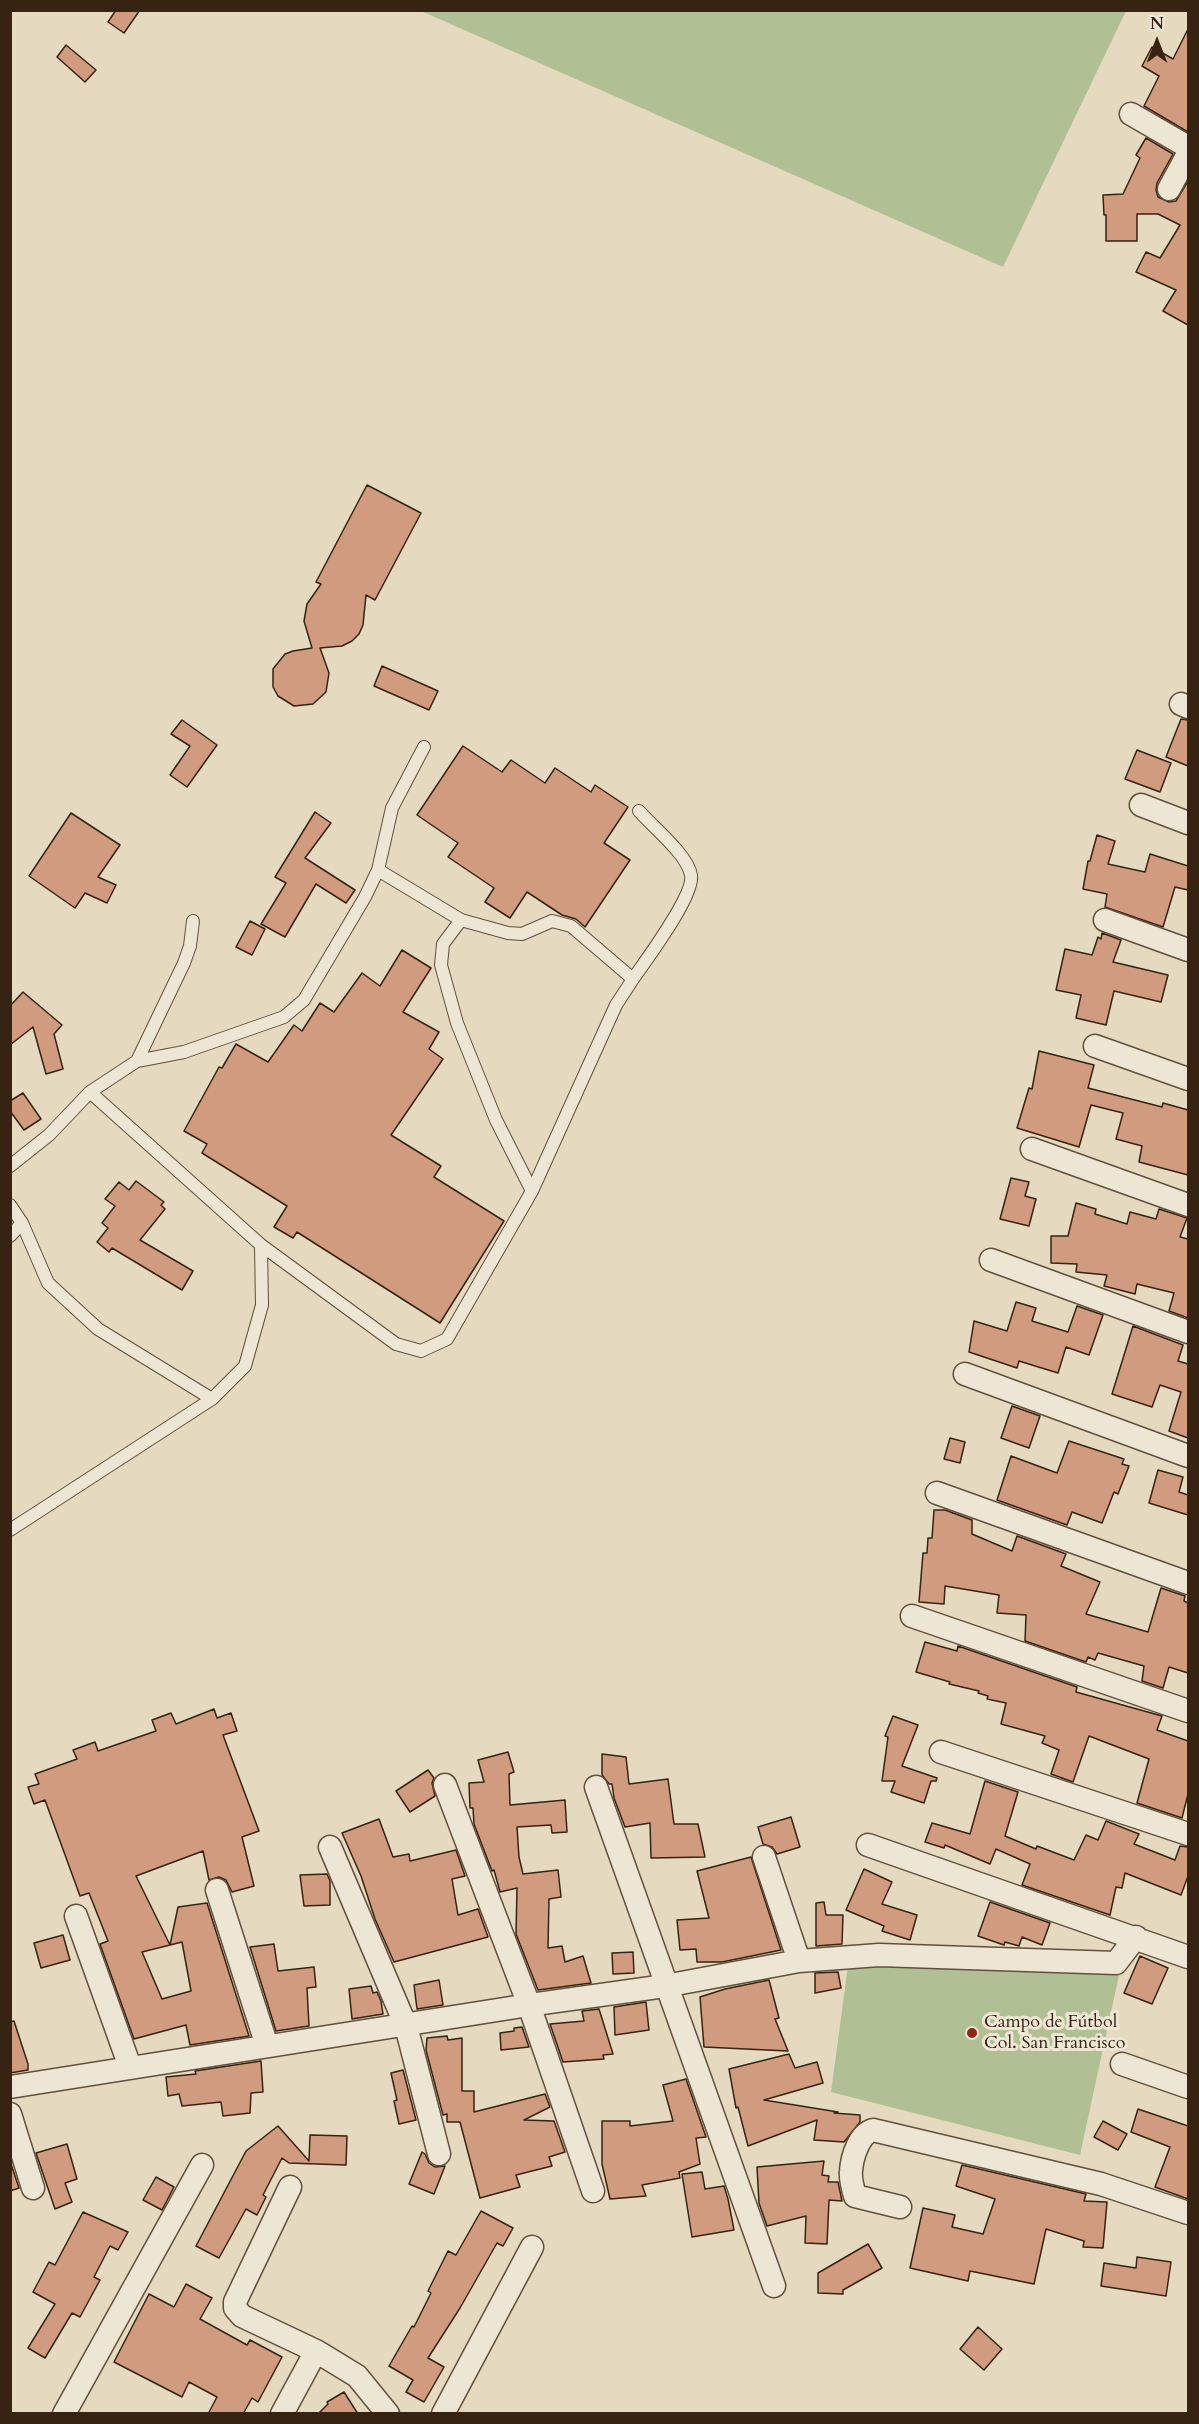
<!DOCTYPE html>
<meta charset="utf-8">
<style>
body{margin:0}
#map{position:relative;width:1199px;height:2424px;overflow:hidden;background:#e5d9bf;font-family:Cardo,serif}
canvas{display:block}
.frame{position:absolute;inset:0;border:12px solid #362311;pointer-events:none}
.north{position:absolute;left:1127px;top:12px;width:60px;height:60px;-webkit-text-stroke:4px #eee6d5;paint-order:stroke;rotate:0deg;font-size:16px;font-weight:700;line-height:24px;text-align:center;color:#362311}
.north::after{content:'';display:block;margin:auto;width:21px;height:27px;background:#362311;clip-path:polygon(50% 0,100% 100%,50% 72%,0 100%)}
</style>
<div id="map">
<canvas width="1199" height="2424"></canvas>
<div class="frame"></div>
<div class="north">N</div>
</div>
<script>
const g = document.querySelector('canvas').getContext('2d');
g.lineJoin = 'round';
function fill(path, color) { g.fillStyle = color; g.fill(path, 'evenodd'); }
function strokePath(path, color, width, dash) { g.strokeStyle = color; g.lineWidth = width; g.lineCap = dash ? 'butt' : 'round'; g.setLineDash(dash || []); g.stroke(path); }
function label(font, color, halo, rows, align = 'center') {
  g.font = font + ' Cardo,serif'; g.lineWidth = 6; g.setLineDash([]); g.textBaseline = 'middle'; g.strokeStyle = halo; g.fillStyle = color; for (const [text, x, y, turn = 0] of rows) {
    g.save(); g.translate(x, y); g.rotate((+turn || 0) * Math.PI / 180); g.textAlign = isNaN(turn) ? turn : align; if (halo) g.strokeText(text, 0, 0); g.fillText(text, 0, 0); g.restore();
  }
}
const green = new Path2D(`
 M421,11L1126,10V11L1003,267Z
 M848,1966L1119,1975L1080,2155L831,2092Z`);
const building = new Path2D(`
 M116,10H140L124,33L108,22Z
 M1188,29V132L1144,106L1159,76L1142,66L1152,47L1173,59Z
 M66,45L96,70L85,82L57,57Z
 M1146,138L1173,154L1157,183L1156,190L1158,197L1169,202L1176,201L1188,181V325L1163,311L1176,290L1136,272L1146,252L1160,258L1180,225L1158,214H1137V241H1106V215H1104L1103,195L1123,194L1140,158L1136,155Z
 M367,485L421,513L375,600L366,595L363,625L359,634L352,641L342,646L320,648L329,673L326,692L313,704L294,706L278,696L273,687V669L285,654L293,651L312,648L304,621L307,604L321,584L316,582Z
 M382,666L438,691L429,710L374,686Z
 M1181,719L1188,720V766L1166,757Z
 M182,720L217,745L187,787L170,775L190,746L171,734Z
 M463,746L502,772L511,760L545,783L555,768L591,792L595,785L628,807L604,843L630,860L585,927L576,919L562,915L527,892L510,918L485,902L494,888L448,857L458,843L417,815Z
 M1137,750L1171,763L1160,792L1125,779Z
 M315,812L331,823L305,858L355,890L346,903L316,884L285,937L261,924L286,883L275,877Z
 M71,813L120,845L98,877L116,885L107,903L85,893L75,908L29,876Z
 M1097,835L1115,841L1108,864L1145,872L1150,854L1188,866V890L1175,887L1163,927L1105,907L1107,894L1083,889L1088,861H1090Z
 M250,921L265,929L252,955L236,947Z
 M1102,933L1121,940L1113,962L1168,975L1161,1002L1114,991L1106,1025L1076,1018L1081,995L1056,990L1065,949L1092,955L1098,937L1101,939Z
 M402,950L431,968L403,1012L439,1032L429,1049L443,1059L391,1135L441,1166L434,1177L504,1221L440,1323L297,1232L293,1238L274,1227L287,1206L202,1153L207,1144L184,1131L219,1067L222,1068L236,1044L268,1062L294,1025L302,1031L320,1003L334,1012L362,973L380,986Z
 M23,992L62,1025L54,1034L63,1069L46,1074L33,1027L10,1045V1006Z
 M1039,1051L1094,1065L1088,1088L1162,1107L1163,1103L1188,1110V1175L1139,1162L1142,1146L1116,1139L1123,1113L1091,1105L1079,1147L1017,1128L1029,1088L1032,1089Z
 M23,1093L41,1119L24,1130L10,1111V1101Z
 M1011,1178L1029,1182L1025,1196L1036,1199L1029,1226L1000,1219Z
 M136,1181L164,1202L161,1205L165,1209L140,1240L193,1271L182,1290L112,1248L109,1252L97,1242L108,1228L102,1223L115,1206L105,1199L119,1182L129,1190Z
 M1076,1203L1096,1209L1095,1214L1127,1224L1130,1212L1156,1219L1159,1209L1187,1218L1180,1237L1188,1239V1318L1169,1311L1174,1293L1137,1284L1135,1294L1104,1286L1107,1275L1076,1272L1077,1264L1051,1263V1236H1068Z
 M1016,1302L1036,1308L1032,1321L1068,1332L1077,1306L1103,1315L1089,1355L1066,1347L1058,1373L1019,1361L1017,1368L969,1352L974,1321L1007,1331Z
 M1133,1326L1183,1345L1178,1361L1188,1364V1438L1169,1431L1181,1392L1160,1385L1152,1407L1112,1394Z
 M1012,1406L1040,1416L1029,1448L1001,1438Z
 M950,1438L965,1442L960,1463L944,1459Z
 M1069,1441L1124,1459L1122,1464L1129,1466L1118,1494L1114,1492L1102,1523L1072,1512L1067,1525L997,1500L1011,1456L1057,1473Z
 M1158,1470L1183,1477L1179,1492L1188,1495V1515L1149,1503Z
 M934,1510H945L972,1520V1534L1012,1551L1017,1536L1066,1554L1061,1566L1100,1582L1086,1614L1148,1632L1161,1588L1185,1596L1184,1601L1188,1603V1673L1169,1667L1163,1688L1142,1681L1144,1666L1098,1653L1095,1660L1088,1657L1086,1662L1025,1641L1026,1615L997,1613L999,1595L945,1586L944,1604L919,1602L923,1553H927L928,1538H932Z
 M925,1642L957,1651L958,1646L1077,1687L1076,1692L1162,1716L1157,1730L1188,1741V1794L1182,1818L1137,1803L1149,1759L1089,1736L1073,1782L1051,1774L1059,1750L1042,1743L1045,1736L1001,1724L1006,1703L987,1699L988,1696L978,1693L979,1691L949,1684L950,1682L916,1672Z
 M214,1709L217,1718L231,1713L237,1731L223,1735L259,1831L242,1837L254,1886L232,1892L226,1880L219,1877L209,1880L203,1851L136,1876L170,1945L142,1952L162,1999L191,1991L182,1942L170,1945L178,1907L207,1903L249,2036L190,2045L186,2025L134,2039L100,1944L108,1941L89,1893L80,1896L45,1800L34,1804L28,1787L39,1784L35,1774L77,1759L73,1750L95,1742L98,1751L156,1731L152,1720L171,1713L176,1724Z
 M893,1716L918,1725L902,1766L937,1778L936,1781H931L924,1803L891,1792L895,1781H882L888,1737L885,1736Z
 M508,1752L514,1772L509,1774L510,1805L565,1800L567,1832L552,1833L551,1825L517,1827L519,1857L523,1874L558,1870L561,1897L549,1899L548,1948L562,1946L565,1962L583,1956L591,1983L538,1990L516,1934L517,1888L500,1892L494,1870L492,1871L474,1824L473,1808H470L469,1783L484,1782L478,1760Z
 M602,1754L626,1757L629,1784L668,1779L674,1824H698L705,1857L651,1858L650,1823L625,1827L614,1798L612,1784H609L602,1775Z
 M428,1770L434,1778L432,1783L435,1796L410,1812L396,1791Z
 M985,1781L1018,1792L1005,1836L1036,1849L1037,1846L1074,1860L1086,1835L1098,1840L1106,1821L1139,1834L1134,1844L1175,1860L1180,1846L1188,1847V1876L1181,1895L1125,1873L1122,1888L1116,1887L1110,1915L1022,1885L1030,1864L996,1849L990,1864L945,1845L944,1848L925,1842L932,1823L970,1834Z
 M791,1817L800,1847L777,1854L772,1847L763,1844L758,1827Z
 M379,1819L393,1857L409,1854L410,1861L456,1850L465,1876L452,1879L458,1915L478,1909L488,1937L394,1962L375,1919L361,1876L342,1833Z
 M751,1857L781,1950L722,1962H697L696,1949L680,1950L677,1920L709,1918L697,1871Z
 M864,1869L892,1882L882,1904L917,1915L910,1940L882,1931L884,1926L846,1910Z
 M327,1874L330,1881V1905L304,1906L300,1875Z
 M824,1902L826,1915H843L842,1944L816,1946V1903Z
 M990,1902L1050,1923L1042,1945L1022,1937L1019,1946L1005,1942L1004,1945L978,1936Z
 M63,1935L70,1960L41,1968L34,1943Z
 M274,1944L278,1971L314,1967L316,1987L307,1988L309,2026L276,2031L250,1947Z
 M633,1952L634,1973L613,1974L612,1953Z
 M1140,1956L1168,1968L1152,2004L1124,1993Z
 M838,1972L841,1988L815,1993V1973Z
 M439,1980L443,2005L417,2009L414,1985Z
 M769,1980L779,2018L775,2019L788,2051L704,2047L700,1997L725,1989Z
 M371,1986L373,1993L377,1992L381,2001L383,2014L352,2019L349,1989Z
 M646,2002L649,2030L615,2035L614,2007Z
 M599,2009L613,2054L603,2055L604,2059L563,2062L550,2024L584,2021L582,2011Z
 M14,2021L28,2064V2070L10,2073V2022Z
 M522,2027L529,2047L501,2050L500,2033L514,2031V2028Z
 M447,2036L448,2040L462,2038V2091H474V2112L545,2094L550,2107L524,2120L554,2121L565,2152L549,2157L552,2166L516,2175L520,2187L480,2198L460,2122H447V2114L443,2115L426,2050L427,2038Z
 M789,2054L795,2068L817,2062L823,2083L764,2100L838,2112L834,2113L860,2115V2122L844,2142L814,2140L817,2120L748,2146L738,2107L736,2108L729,2069Z
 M261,2061L263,2092L251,2093L250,2113L223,2116L221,2102L182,2106L179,2094L168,2096L166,2077L196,2074L195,2071Z
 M403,2070L416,2120L399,2124L394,2101L397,2100L391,2073Z
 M686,2079L706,2137L696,2138L700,2164L679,2172L680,2178L642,2185L646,2196L610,2199L602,2164V2121H630V2126L673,2121L663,2085Z
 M1138,2109L1188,2126V2199L1155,2187L1170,2147L1131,2132Z
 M1103,2121L1127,2134L1118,2150L1094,2137Z
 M278,2126L309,2161L310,2135L347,2136L346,2165L289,2163L282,2158L263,2195L266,2197L257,2215L246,2209L219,2258L196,2246L246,2151Z
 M67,2144L77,2179L65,2183L72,2202L55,2209L36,2153Z
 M422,2152L425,2154L429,2163L435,2167L445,2166L434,2194L409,2184Z
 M10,2161L19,2188L10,2191Z
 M824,2161L822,2175L829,2176L828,2182H838L842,2201L829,2200L827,2244L805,2243L806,2216L767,2226L759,2203L757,2167Z
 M962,2165L1086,2194L1084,2201L1107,2202L1103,2248L1083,2247L1084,2241L1046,2229L1034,2284L970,2271L968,2281L910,2268L923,2208L955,2215L952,2227L983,2234L995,2199L956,2186Z
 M702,2172L705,2189L724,2186L728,2199L734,2230L692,2237L682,2174Z
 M156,2177L174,2187L162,2210L143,2200Z
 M481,2211L513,2228L503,2246L497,2243L460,2308L428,2358L444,2367L424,2402L406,2392L413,2380L389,2366L412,2326L414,2327L431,2293L428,2291L448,2251L456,2255Z
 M83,2212L128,2232L118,2250L110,2246L94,2277L100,2280L80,2317L72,2313L45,2358L28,2348L55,2304L33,2292L49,2262L55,2265Z
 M868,2244L882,2268L843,2290V2294L818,2293V2273Z
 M1137,2257L1171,2262L1166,2296L1101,2286L1104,2263L1136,2268Z
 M186,2284L212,2298L200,2319L247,2345L250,2340L282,2357L258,2402L252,2398L243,2414H208L217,2397L189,2382L182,2397L114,2362L149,2294L174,2307Z
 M978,2327L1002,2349L984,2370L960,2349Z
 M344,2392L358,2414H318L328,2404L327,2402Z`);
const lane = new Path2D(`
 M378,870L461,920L443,944L441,965L457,1023L496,1120L532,1191
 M633,979C646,960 695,895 691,875C687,854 653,827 639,811
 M137,1061L184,963L190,946L193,921
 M90,1092L261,1245L396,1344L421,1351L447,1339L532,1191L616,1005L633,979L571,926L552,921L522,934L508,933L461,920
 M10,1166L49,1135L90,1092L137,1061L184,1052L284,1017L304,1000L365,897L378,870L392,808L424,747
 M10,1205L22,1223L10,1236
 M22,1223L48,1283L98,1329L212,1399
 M10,1530L212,1399L245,1366L262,1305L261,1245`);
const street = new Path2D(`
 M1131,114L1188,147
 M1169,189L1188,154
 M1181,704L1188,707
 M1141,805L1188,823
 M1105,920L1188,950
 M1095,1046L1188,1079
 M1032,1149L1188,1205
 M991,1260L1188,1332
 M965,1374L1188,1456
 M937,1493L1188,1583
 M912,1616L1188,1711
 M941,1752L1188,1834
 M445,1785L529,2005L593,2191
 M596,1787L774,2286
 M868,1845L1188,1957
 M330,1847L406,2026L439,2154
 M764,1857L799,1961
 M217,1890L267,2046
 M76,1916L130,2067
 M1122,2064L1188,2087
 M10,2087L529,2005L665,1986L799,1961L879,1955L1116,1963L1136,1937
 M10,2114L33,2188
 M290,2187L235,2302V2308L242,2316L316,2351L357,2376L388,2414
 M900,2207L855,2196C853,2189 850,2179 851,2171C852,2157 859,2134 873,2130L1101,2184L1188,2213
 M64,2414L202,2165
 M282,2414L316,2351
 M443,2414L532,2247`);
const markers = [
 [972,2033,6,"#8f2418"]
];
const poiNames = [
 ["Campo de Fútbol",984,2023],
 ["Col. San Francisco",984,2044]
];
fill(green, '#b1c094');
fill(building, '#d09b7f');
strokePath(building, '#362311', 1.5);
strokePath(lane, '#62503c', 14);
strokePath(street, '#62503c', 25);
strokePath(lane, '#eee6d5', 12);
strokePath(street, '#eee6d5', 22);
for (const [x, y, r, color] of markers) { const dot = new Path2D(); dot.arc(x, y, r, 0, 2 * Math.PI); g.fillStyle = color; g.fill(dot); strokePath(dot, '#eee6d5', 2); }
label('18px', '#362311', '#eee6d5', poiNames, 'left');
</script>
